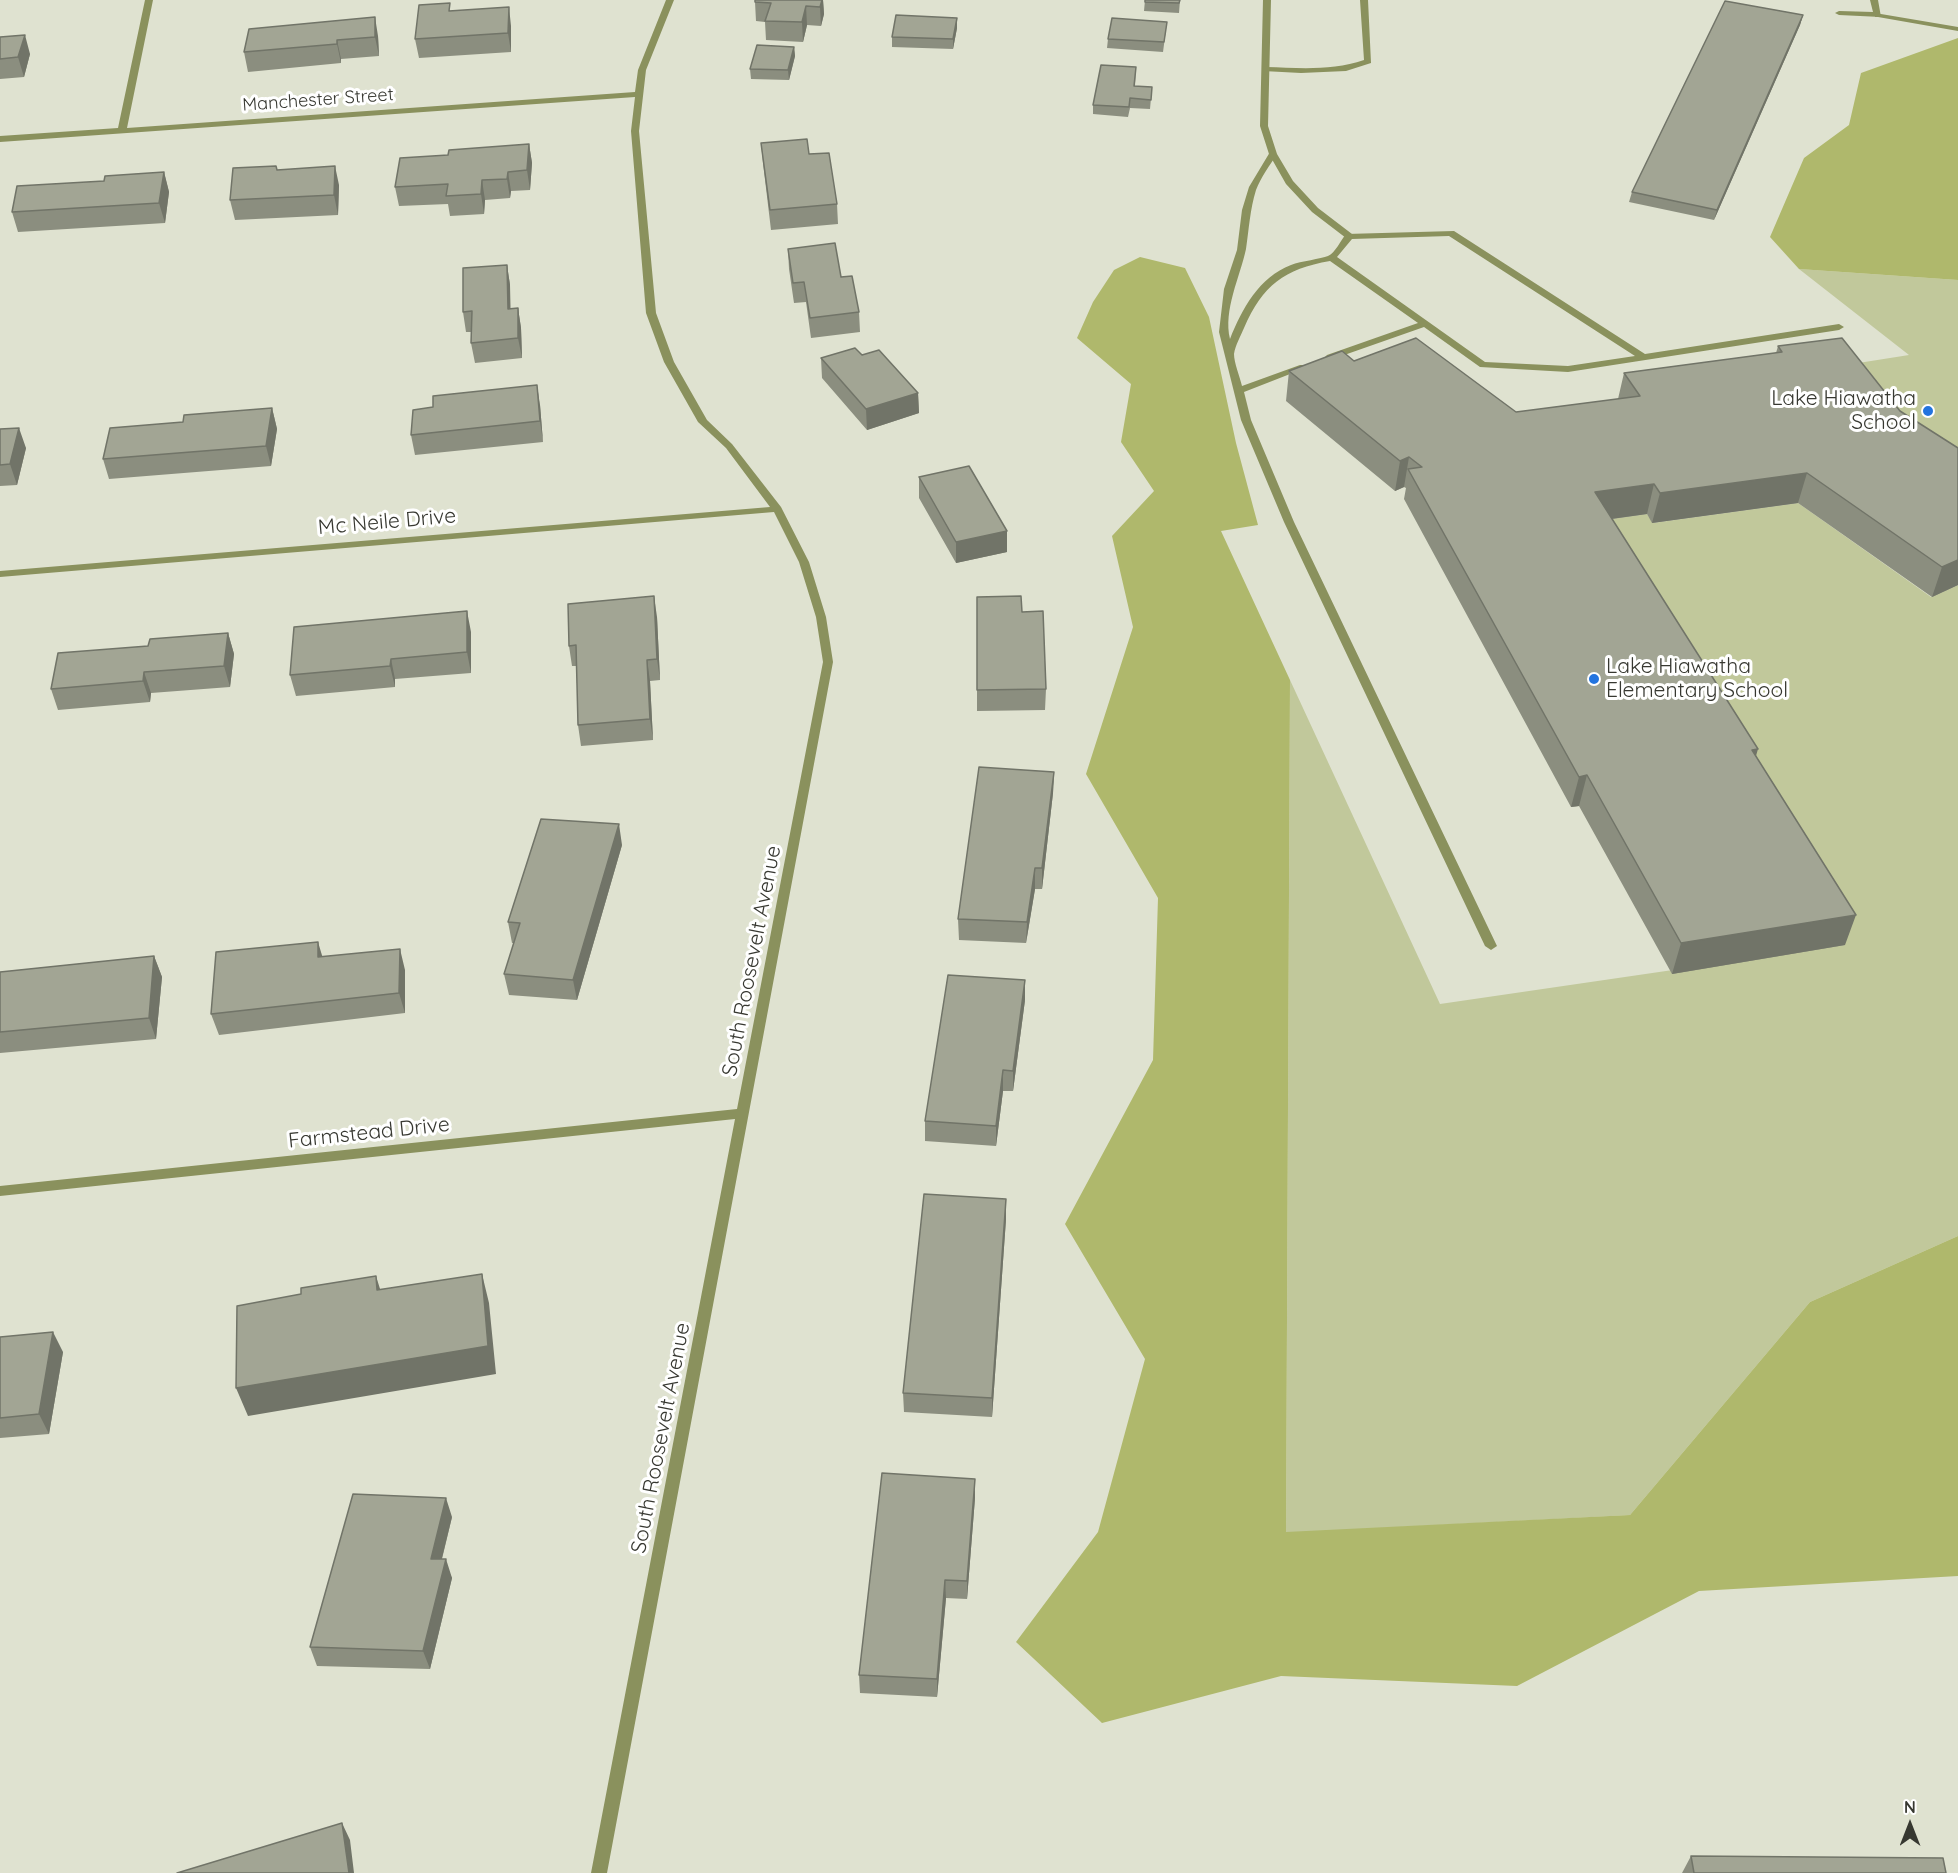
<!DOCTYPE html>
<style>
body{margin:0}
#map{position:relative;width:1958px;height:1873px;overflow:hidden;background:#dfe2d0;font-family:Quicksand,sans-serif}
canvas{display:block}
.north{position:absolute;left:1880px;top:1795px;width:60px;height:60px;-webkit-text-stroke:4px #fff;paint-order:stroke;rotate:0deg;font-size:16px;font-weight:700;line-height:24px;text-align:center;color:#373831}
.north::after{content:'';display:block;margin:auto;width:21px;height:27px;background:#373831;clip-path:polygon(50% 0,100% 100%,50% 72%,0 100%)}
</style>
<div id="map">
<canvas width="1958" height="1873"></canvas>
<div class="north">N</div>
</div>
<script>
const g = document.querySelector('canvas').getContext('2d');
g.lineJoin = 'round';
function fill(path, color) { g.fillStyle = color; g.fill(path, 'evenodd'); }
function strokePath(path, color, width, dash) { g.strokeStyle = color; g.lineWidth = width; g.lineCap = dash ? 'butt' : 'round'; g.setLineDash(dash || []); g.stroke(path); }
function label(font, color, halo, rows, align = 'center') {
  g.font = font + ' Quicksand,sans-serif'; g.lineWidth = 6; g.setLineDash([]); g.textBaseline = 'middle'; g.strokeStyle = halo; g.fillStyle = color; for (const [text, x, y, turn = 0] of rows) {
    g.save(); g.translate(x, y); g.rotate((+turn || 0) * Math.PI / 180); g.textAlign = isNaN(turn) ? turn : align; if (halo) g.strokeText(text, 0, 0); g.fillText(text, 0, 0); g.restore();
  }
}
const green = new Path2D(`
 M1799,269L1958,280V485L1833,367L1909,355Z
 M1798,503L1931,597L1958,585V1236L1810,1302L1630,1515L1286,1533L1290,680L1440,1004L1844,945L1589,522L1647,514L1653,523Z`);
const forest = new Path2D(`
 M1958,38V280L1799,269L1770,237L1804,158L1849,125L1861,73Z
 M1140,257L1185,268L1209,317L1236,443L1258,525L1221,531L1290,680L1286,1532L1630,1515L1810,1302L1958,1236V1576L1699,1591L1517,1686L1281,1676L1102,1723L1016,1642L1098,1532L1145,1359L1065,1224L1153,1060L1158,898L1086,774L1133,627L1112,536L1154,491L1121,442L1131,384L1077,338L1093,302L1114,270Z`);
const lane = new Path2D(`
 M1360,0H1368L1371,63L1346,71L1301,73L1263,71V67H1266C1299,68 1332,71 1364,60Z
 M1875,13L1958,27V31L1878,17H1875Z
 M1270,152L1277,154C1270,165 1261,177 1256,190C1250,209 1249,229 1246,249C1240,277 1223,310 1230,339C1242,309 1259,277 1291,265C1301,261 1321,259 1328,256C1335,253 1341,240 1346,234L1454,231L1645,354L1839,324L1844,327L1839,330L1568,372L1480,367L1424,327L1330,360L1325,357L1327,355L1418,323L1330,261C1284,269 1263,285 1244,328C1241,335 1235,346 1234,354C1234,363 1240,377 1242,386L1300,365H1306L1308,367L1244,392L1251,420L1294,522L1497,946L1491,950L1485,946L1284,522L1241,420L1219,332L1224,289L1237,250L1242,210L1249,187ZM1449,236L1635,356L1568,366L1485,362L1337,257L1352,239Z`);
const street = new Path2D(`
 M145,0H153L127,128L635,92L638,70L666,0H674L646,70L639,131L656,313L674,362L707,420L732,444L781,507L809,562L826,617L833,662L607,1873H591L735,1119L0,1196V1186L737,1109L823,662L816,617L799,562L774,512L0,577V571L770,507L726,448L698,422L664,362L646,313L631,131L635,97L0,142V136L118,128Z
 M1263,0H1271L1268,126L1277,154L1293,181L1318,208L1352,234V238H1346L1312,212L1286,184L1269,154L1260,126Z
 M1870,0H1878L1881,17L1839,15L1835,13L1839,11L1873,12Z`);
const wall = new Path2D(`
 M823,0L824,14L821,26L807,25L803,42L766,40L765,22L756,21L755,2Z
 M1145,0H1180L1179,13L1144,11Z
 M451,11L511,26V52L419,58L415,39Z
 M1803,15L1800,25L1714,220L1629,202L1632,192Z
 M957,18V28L953,49L892,47V37Z
 M1167,22L1163,52L1107,48L1108,39Z
 M249,29L378,36L379,56L341,59V63L248,72L244,52Z
 M0,37L30,54L24,77L0,79Z
 M794,47L795,56L789,80L751,79L750,69Z
 M1136,67L1135,86L1152,87L1150,109L1130,108L1128,117L1093,114V105Z
 M761,143L809,154L837,204L838,224L771,230L763,163Z
 M529,144L532,163L530,190L511,191L510,198L485,200L484,214L450,216L448,204L399,206L395,187Z
 M277,170L339,185L338,215L235,220L230,200Z
 M164,172L169,192L165,223L18,232L12,212L104,181Z
 M788,249L841,277L859,312L860,332L811,338L806,302L794,303L789,269Z
 M507,265L510,285V309L518,308L521,328L522,358L475,363L471,343V332H466L463,312Z
 M1778,346L1900,411L1958,448V585L1932,597L1798,503L1652,523L1647,514L1612,519L1756,756L1845,945L1672,974L1579,806L1571,807L1404,499L1406,488L1404,487L1395,491L1286,401L1289,371L1354,361L1516,412L1618,399L1624,373L1776,353Z
 M862,355L918,393L919,413L867,430L822,378L821,358Z
 M540,405L543,442L415,455L411,435L433,407Z
 M272,408L277,429L271,466L109,479L103,459L183,422Z
 M0,429L26,448L17,485L0,486Z
 M919,477L1007,531V552L956,563L919,498Z
 M977,597L1022,612L1046,689L1045,710L977,711Z
 M657,617L660,680L650,681L653,740L581,746L578,725L577,666H572L569,646Z
 M471,632V673L395,679V687L296,696L290,675Z
 M228,633L234,654L230,687L151,693L150,702L58,710L51,689L148,646Z
 M1054,772L1053,793L1042,889H1035L1026,943L959,940L958,919Z
 M622,845L577,1000L509,995L504,974L514,943H512L508,922Z
 M154,956L162,977L156,1039L0,1053V972Z
 M323,957L405,970V1013L219,1035L211,1014Z
 M1025,1000L1013,1091H1003L996,1146L925,1141V1121Z
 M1006,1199V1219L992,1417L904,1412L903,1393Z
 M0,1337L63,1352L49,1434L0,1438Z
 M975,1498L967,1599L946,1598L937,1697L860,1693L859,1675Z
 M452,1517L442,1559L452,1578L430,1669L317,1666L310,1647Z
 M1691,1856L1946,1873H1682Z`);
const shadedWall = new Path2D(`
 M822,0H823L824,14L821,26L820,7Z
 M806,6L807,25L803,42L802,22Z
 M509,7L511,26V52L508,33Z
 M1803,15L1800,25L1714,220L1717,210Z
 M375,17L378,36L379,56L375,37Z
 M957,18V28L953,49V39Z
 M25,35L30,54L24,77L18,57Z
 M337,40L341,59V63L337,44Z
 M794,47L795,56L789,80L788,70Z
 M529,144L532,163L530,190L527,170Z
 M335,166L339,185L338,215L334,195Z
 M164,172L169,192L165,223L159,203Z
 M508,172L511,191L510,198L507,179Z
 M482,180L485,200L484,214L481,194Z
 M507,265L510,285L511,329L508,309Z
 M518,308L521,328L522,358L518,338Z
 M537,385L540,405L543,442L540,421Z
 M918,393L919,413L867,430L866,409Z
 M272,408L277,429L271,466L266,446Z
 M19,428L26,448L17,485L10,464Z
 M1409,457L1404,487L1395,491L1400,461Z
 M1807,473L1798,503L1652,523L1660,493Z
 M1654,484L1647,514L1589,522L1595,492Z
 M1007,531V552L956,563V542Z
 M1958,560V585L1932,597L1942,567Z
 M654,596L657,617L660,680L657,659Z
 M467,611L471,632V673L467,652Z
 M228,633L234,654L230,687L224,666Z
 M391,659L395,679V687L390,666Z
 M647,660L650,681L653,740L650,719Z
 M144,672L151,693L150,702L143,681Z
 M1758,749L1749,780L1752,750Z
 M1054,772L1053,793L1042,889V868Z
 M1587,775L1579,806L1571,807L1579,777Z
 M619,824L622,845L577,1000L573,980Z
 M1035,868V889L1026,943L1027,922Z
 M1856,915L1845,945L1672,974L1681,943Z
 M318,942L324,962L318,957Z
 M400,949L405,970V1013L399,993Z
 M154,956L162,977L156,1039L149,1018Z
 M1025,980V1000L1013,1091V1071Z
 M1003,1070V1091L996,1146V1126Z
 M1006,1199V1219L992,1417V1398Z
 M482,1274L489,1303L496,1374L248,1416L236,1388Z
 M376,1276L385,1305L377,1290Z
 M53,1332L63,1352L49,1434L39,1414Z
 M975,1479V1498L967,1599V1581Z
 M446,1498L452,1517L437,1578L431,1559Z
 M446,1559L452,1578L430,1669L423,1651Z
 M945,1580L946,1598L937,1697V1679Z
 M342,1823L350,1840L354,1873H349Z`);
const building = new Path2D(`
 M755,0H822L820,7L806,6L802,22L765,21L771,3L755,2Z
 M1145,0H1180L1179,3L1145,2Z
 M1725,1L1803,15L1717,210L1632,192Z
 M450,3L449,11L509,7L508,33L415,39L419,5Z
 M896,15L957,18L953,39L892,37Z
 M375,17V37L337,40V44L244,52L249,29Z
 M1112,18L1167,22L1164,42L1108,39Z
 M25,35L18,57L0,59V37Z
 M757,45L794,47L788,70L750,69Z
 M1101,65L1136,67L1134,86L1152,87L1151,100L1130,98L1129,107L1093,105Z
 M807,139L809,154L829,153L837,204L770,210L761,143Z
 M529,144L527,170L508,172L507,179L482,180L481,194L446,196L448,184L395,187L400,158L448,155L449,150Z
 M276,166L277,170L335,166L334,195L230,200L233,168Z
 M164,172L159,203L12,212L17,186L104,181L105,176Z
 M835,243L841,277L852,276L859,312L810,318L804,282L793,283L788,249Z
 M507,265L508,309L518,308V338L471,343L472,311L463,312V268Z
 M1416,338L1516,412L1640,396L1624,373L1782,352L1778,346L1842,338L1900,411L1958,448V560L1942,567L1807,473L1660,493L1654,484L1595,492L1758,749L1752,750L1856,915L1681,943L1587,775L1579,777L1408,469L1422,467L1409,457L1400,461L1289,371L1342,351L1354,361Z
 M855,348L862,355L879,350L918,393L866,409L821,358Z
 M537,385L540,421L411,435L413,410L433,407V396Z
 M272,408L266,446L103,459L110,428L183,422L184,415Z
 M19,428L10,464L0,465V429Z
 M969,466L1007,531L956,542L919,477Z
 M654,596L657,659L647,660L650,719L578,725L576,645L569,646L568,604Z
 M1021,596L1022,612L1043,611L1046,689L977,690V597Z
 M467,611V652L391,659L390,666L290,675L294,627Z
 M228,633L224,666L144,672L143,681L51,689L58,653L148,646L150,639Z
 M979,767L1054,772L1042,868H1035L1027,922L958,919Z
 M541,819L619,824L573,980L504,974L520,923L508,922Z
 M318,942V957L400,949L399,993L211,1014L216,952Z
 M154,956L149,1018L0,1032V972Z
 M948,975L1025,980L1013,1071L1003,1070L996,1126L925,1121Z
 M924,1194L1006,1199L992,1398L903,1393Z
 M482,1274L488,1346L236,1388L237,1306L301,1294V1288L376,1276L377,1290Z
 M53,1332L39,1414L0,1418V1337Z
 M882,1473L975,1479L967,1581L945,1580L937,1679L859,1675Z
 M353,1494L446,1498L431,1559H446L423,1651L310,1647Z
 M342,1823L349,1873H177Z
 M1691,1856L1943,1858L1946,1873H1694Z`);
const markers = [
 [1928,411,6,"#2374df"],
 [1594,679,6,"#2374df"]
];
const farStreetnames = [
 ["Manchester Street",318,100,-4]
];
const poiNames = [
 ["Lake Hiawatha",1916,399],
 ["School",1916,423],
 ["Lake Hiawatha",1606,667,"left"],
 ["Elementary School",1606,691,"left"]
];
const streetNames = [
 ["Mc Neile Drive",387,522,-5],
 ["South Roosevelt Avenue",752,961,-79],
 ["Farmstead Drive",369,1133,-6],
 ["South Roosevelt Avenue",661,1438,-79]
];
fill(green, '#c1c89b');
fill(forest, '#afb86c');
fill(lane, '#8a915d');
fill(street, '#8a915d');
fill(wall, '#8b8e7f');
fill(shadedWall, '#717468');
fill(building, '#a2a594');
strokePath(building, '#717468', 1.5);
for (const [x, y, r, color] of markers) { const dot = new Path2D(); dot.arc(x, y, r, 0, 2 * Math.PI); g.fillStyle = color; g.fill(dot); strokePath(dot, '#fff', 2); }
label('18px', '#373831', '#fff', farStreetnames);
label('21px', '#373831', '#fff', poiNames, 'right');
label('21px', '#373831', '#fff', streetNames);
</script>
